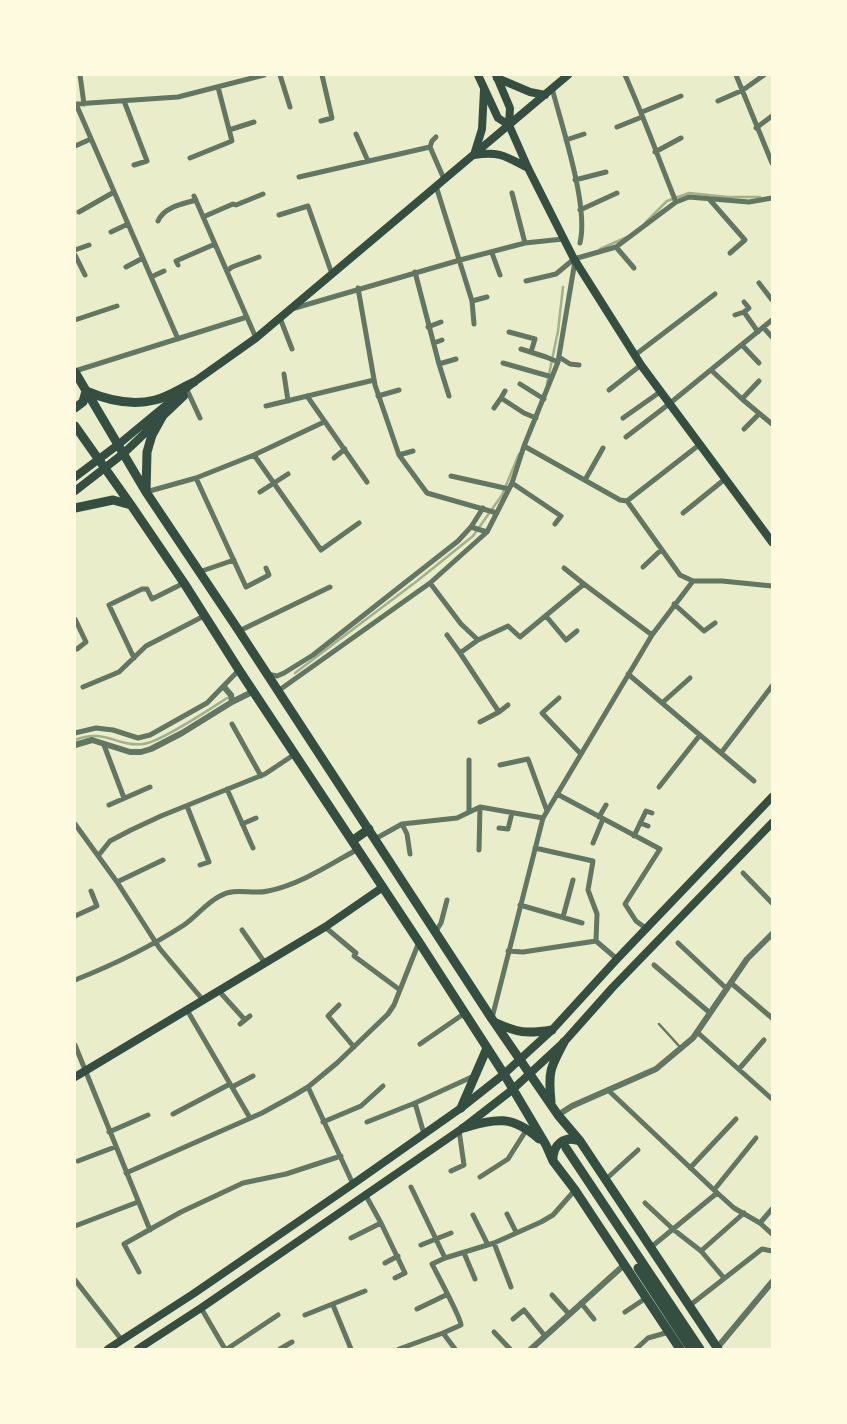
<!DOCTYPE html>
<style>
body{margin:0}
#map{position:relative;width:847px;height:1424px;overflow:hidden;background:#e9edc9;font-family:"DejaVu Sans",sans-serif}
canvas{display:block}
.frame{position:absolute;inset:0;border:76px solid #fefae0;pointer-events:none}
</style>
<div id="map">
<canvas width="847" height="1424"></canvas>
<div class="frame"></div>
</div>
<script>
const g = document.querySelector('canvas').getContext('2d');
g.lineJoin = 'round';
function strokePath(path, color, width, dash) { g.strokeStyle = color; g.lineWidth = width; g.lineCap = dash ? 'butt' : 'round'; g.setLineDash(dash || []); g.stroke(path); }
const stream = new Path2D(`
 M645,223L667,201L689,193L728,197H760
 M600,249L627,237
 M547,384L558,331L563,287
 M295,673L417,581L473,536L502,495L519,454
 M75,740C105,728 117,747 143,744C161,742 210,709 227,698`);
const service = new Path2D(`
 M659,1024L680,1047`);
const minor = new Path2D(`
 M80,75L84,104
 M280,75L290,107
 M625,75C644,117 659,160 676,202
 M736,75L772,163
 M552,88C562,127 589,206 580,243
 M124,101L147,161L134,165
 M718,101L743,90L764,75
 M75,104L178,97L264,75
 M76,104L178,339
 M642,112L681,96
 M321,121L332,118L322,75
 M617,127L642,117
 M756,128L772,116
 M229,130L254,122
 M356,134L368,161
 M566,140L584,134
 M75,146L91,139
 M430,147L444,179
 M430,147L432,141L436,137
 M655,152L681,138
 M190,158L232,141L218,87
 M299,177L430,147
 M575,180L606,172
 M436,186L472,301L474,324
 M512,193L525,243
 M194,196L256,338
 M710,200L745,240L730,253
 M580,210L617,193
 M79,212L114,192
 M279,215L308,206L332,274
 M203,217L233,204L236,205L263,194
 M158,221C164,207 182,204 196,200
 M111,232L128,224
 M616,247L634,268
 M75,250L89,245
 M492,253L500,275
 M75,255L85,275
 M178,265L176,261L215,244
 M126,267L143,258
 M227,271L232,267L259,257
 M415,272L439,364L449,396
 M151,277L164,271
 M526,281L556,274L574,259L616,247L676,202L689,197L749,202L772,198
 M759,283L772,300
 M358,288L375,385L399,455L427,493L497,513
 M472,301L487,297
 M744,302L749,308L744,312L758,332
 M295,308L460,260L525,243L563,239
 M735,315L744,312
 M280,318L292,349
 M75,320L117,306
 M428,327L441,322
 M763,327L772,337
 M509,332L535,339L531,352
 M434,343L442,340
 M742,345L759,363
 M521,349L546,357L558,362
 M635,355L715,294
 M559,357L570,364L579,365
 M503,363L552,377
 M439,364L456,359
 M711,370L742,399L772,424
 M75,371L247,317
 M284,374L288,401
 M520,384L544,399
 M609,390L641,365
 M188,392L200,418
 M307,396L367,482
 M378,396L399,390
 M501,398L505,391
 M742,399L759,381
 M266,406L374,380
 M494,408L501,398L524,413L536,418
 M623,418L660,392
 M744,429L759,414
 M626,437L669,404L772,320
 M524,446L620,500L627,501L680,575L693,581
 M254,455L321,550L359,523
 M399,455L413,451
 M334,458L345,449
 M451,476L509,489
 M196,478L246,587L269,575L266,568
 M585,480L603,448
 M512,483L561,516L555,524
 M146,492L196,478L254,455L324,422
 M260,492L288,474
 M627,501L699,445
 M683,513L725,479
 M471,527L487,532
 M643,567L661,550
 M564,568L584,584
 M199,572L234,560
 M430,583L461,624L478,640
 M674,604L704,631L715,623
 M546,616L566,640L577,631
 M75,619L86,642L77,649
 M239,631L330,587
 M447,635L460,653
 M134,658L109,605L142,589H147L152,599L184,583
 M267,674L277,676L284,673L313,655L458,541L471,527L483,508
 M628,674L754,781
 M83,687L119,672L146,646L204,616
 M278,691L430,583L487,532L512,483L524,446L558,362L575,261
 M559,698L542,713L581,754
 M662,703L690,678
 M499,712L460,653L478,640L508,626L520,637L584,584L652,635
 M480,722L499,712L508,705
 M232,724L261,776
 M75,733L96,728L113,730L138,738L150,735L207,703L239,670
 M104,745L124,798
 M721,753L772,686
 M469,760V812
 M500,765L528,759L547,811
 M659,787L700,735
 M227,789L253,848
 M557,794L660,849L625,904L636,921L647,929
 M109,805L150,787
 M187,806L209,862L200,865
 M599,817L606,805
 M640,823L648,826
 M75,824L117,882L160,949L203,1000
 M242,824L256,818
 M402,824L407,834L410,854
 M499,828L508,829L512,813
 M634,836L646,811L652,813
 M375,839L402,824L457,818L480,807L543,818
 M593,843L603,819
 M535,848L593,861L588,890L597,914L596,941
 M479,850L480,807
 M98,856L110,841L131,830L161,816L265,774L295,754
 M743,873L772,903
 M117,882L163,860
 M520,905L582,923
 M75,916L97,906L91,891
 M563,917L573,880
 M325,927L356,953L354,956L400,990
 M242,930L265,963
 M436,931L441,923L447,900
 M678,943L727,989
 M508,951L523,952L596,941L617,959
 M654,965L710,1013
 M75,980C113,965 150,947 184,925C197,916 206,903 220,896C235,887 252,895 268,891C299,885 331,864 358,849
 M731,983L772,1018
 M219,991L245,1020
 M339,1005L328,1016L354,1047
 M187,1010L250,1118
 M492,1018L543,818L652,635L693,581H722L772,586
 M240,1024L250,1016
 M697,1032L772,1099
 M420,1044L465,1013
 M75,1045L150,1230
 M739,1069L764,1040
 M232,1087L253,1076
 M308,1087L353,1184
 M608,1090L714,1190L734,1208L760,1223L772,1234
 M415,1103L424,1134
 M173,1114L230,1084
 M323,1122L361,1106L383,1086
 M367,1122L415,1103L474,1076
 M109,1132L148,1115
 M78,1161L115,1147
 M690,1168L736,1119
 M451,1171L464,1165L459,1130
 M126,1173L262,1113L293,1096L308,1087L337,1063L388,1014L394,1005L419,942
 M480,1177L508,1159L527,1129
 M605,1180L638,1150
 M411,1187L445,1258
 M714,1190L756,1138
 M365,1194L381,1223L405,1273L395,1278
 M645,1203L674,1230L701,1251L724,1278
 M507,1214L516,1232
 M473,1215L488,1245
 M760,1223L772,1209
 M75,1226L138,1202
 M351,1238L381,1223
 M494,1243L511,1287
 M421,1245L451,1233
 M650,1248L717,1193
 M701,1251L744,1213
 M464,1253L475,1279
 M385,1263L398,1256
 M139,1272L124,1244L181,1212L243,1183L286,1174L341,1156
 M75,1280L121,1339
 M552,1295L569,1314
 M581,1303L594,1319
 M333,1305L351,1349
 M689,1306L762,1249L772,1251
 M201,1308L225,1349
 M417,1309L446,1295
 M625,1312L646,1298
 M305,1315L365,1291
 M513,1319L524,1310L545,1336
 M494,1332L510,1349
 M443,1333L455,1349
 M227,1349L278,1315
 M280,1349L292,1342
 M399,1349L443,1333L461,1325C461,1318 437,1274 432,1264L445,1258L494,1243L541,1222L553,1215L575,1190
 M636,1349L648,1338L669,1332`);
const tertiary = new Path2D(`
 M224,687L231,695L232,702
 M75,745L92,740L130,752H141L151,749L182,733L232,702L254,691
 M558,1115L572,1106L656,1069L693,1038L747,959L772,934
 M717,1348L772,1282
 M531,1349L624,1265`);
const secondary = new Path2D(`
 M478,75L498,118L509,125L528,168L574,259L641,365L772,542
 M496,75L510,108L509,125
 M497,78L530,92L545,95
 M484,90L482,129L474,155C500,151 505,156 528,168
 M75,477L119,444L194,382L256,338L568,75
 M75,491L124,453L184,396
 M75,1077L325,927L383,887
 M108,1349L193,1294L353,1184L461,1108L504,1074L552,1030L617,959L772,797
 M138,1349L201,1308L463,1128L512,1090L564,1042L613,987L772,823`);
const primary = new Path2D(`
 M75,372L146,492L239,631L492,1019L558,1115L580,1141L718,1349
 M75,408L83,402L86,391C107,400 131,406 155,400C168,397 181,388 194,382
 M75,426L131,505L184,583L239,670L419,942L504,1074L546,1145L553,1161L575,1190L680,1349
 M146,492L147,452L152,435L162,417
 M75,508L113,500L131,505
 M352,841L369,829
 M494,1022C518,1033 526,1034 552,1030
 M551,1102C548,1072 550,1068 564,1042
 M461,1108L487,1048
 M463,1128C496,1119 511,1114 539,1139
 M566,1148L700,1349
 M553,1161C552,1145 564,1135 580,1141
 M638,1268L691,1349`);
strokePath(stream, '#a3b18a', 2.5);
strokePath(service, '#617663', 2.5);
strokePath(minor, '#617663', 5);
strokePath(tertiary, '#617663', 6);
strokePath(secondary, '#344e41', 8);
strokePath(primary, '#344e41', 9);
</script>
